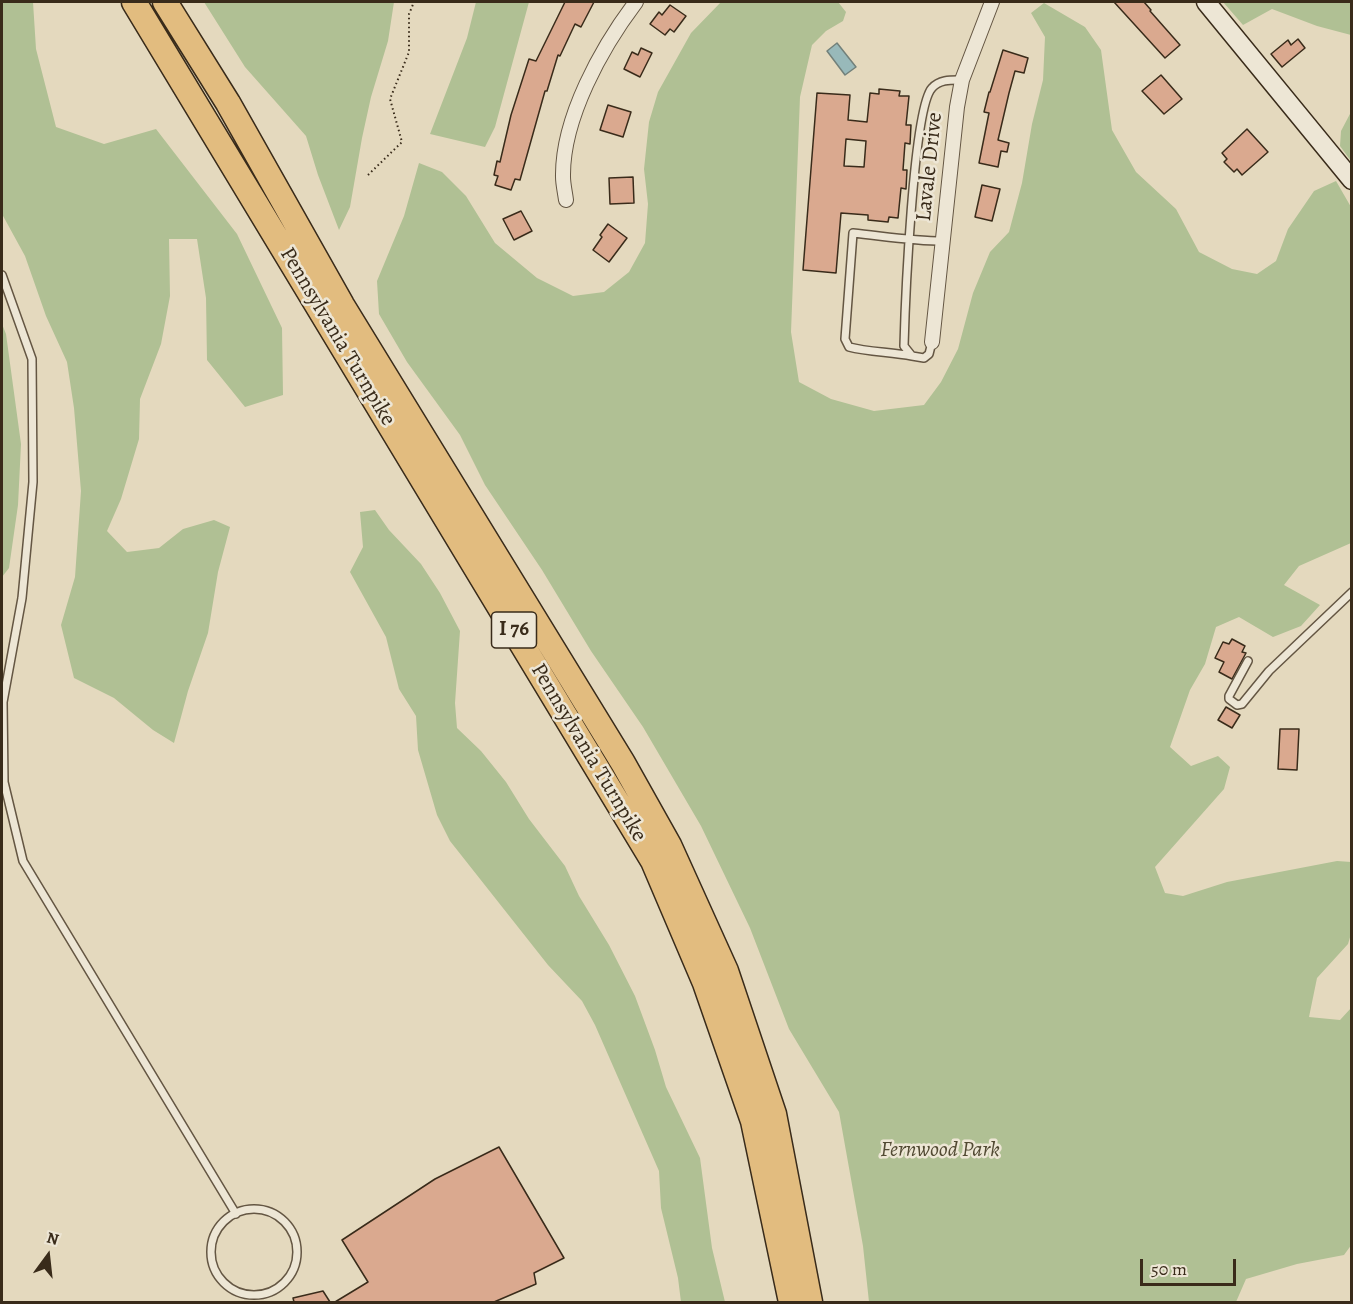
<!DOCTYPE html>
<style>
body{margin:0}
#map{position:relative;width:1353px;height:1304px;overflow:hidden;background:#e4d9be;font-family:Alegreya,serif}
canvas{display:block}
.frame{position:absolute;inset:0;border:3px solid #392b1a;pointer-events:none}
.north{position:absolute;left:18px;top:1226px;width:60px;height:60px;-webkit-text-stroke:4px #ede6d5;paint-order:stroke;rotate:15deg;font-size:16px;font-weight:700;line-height:24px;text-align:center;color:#392b1a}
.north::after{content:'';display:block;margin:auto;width:21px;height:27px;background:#392b1a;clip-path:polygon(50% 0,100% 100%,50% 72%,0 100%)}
.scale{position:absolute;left:1140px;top:1259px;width:96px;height:27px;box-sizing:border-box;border:3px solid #392b1a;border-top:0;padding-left:8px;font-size:18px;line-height:21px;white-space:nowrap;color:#392b1a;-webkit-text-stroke:4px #ede6d5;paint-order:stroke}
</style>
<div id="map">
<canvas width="1353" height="1304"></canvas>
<div class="frame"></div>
<div class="north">N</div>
<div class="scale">50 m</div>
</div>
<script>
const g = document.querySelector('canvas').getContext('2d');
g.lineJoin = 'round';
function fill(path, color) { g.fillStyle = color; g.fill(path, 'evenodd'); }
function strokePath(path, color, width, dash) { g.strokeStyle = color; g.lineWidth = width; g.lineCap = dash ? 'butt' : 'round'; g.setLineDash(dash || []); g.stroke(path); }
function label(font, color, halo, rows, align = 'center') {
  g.font = font + ' Alegreya,serif'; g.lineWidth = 5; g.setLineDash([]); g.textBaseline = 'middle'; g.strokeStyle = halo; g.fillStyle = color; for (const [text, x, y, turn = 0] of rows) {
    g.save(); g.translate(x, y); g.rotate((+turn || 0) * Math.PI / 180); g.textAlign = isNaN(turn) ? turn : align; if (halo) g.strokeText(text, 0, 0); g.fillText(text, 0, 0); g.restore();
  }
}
const green = new Path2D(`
 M2,2H33L36,49L56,127L104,144L156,129L237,234L282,328L283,395L245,407L207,360L206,298L197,239H169L170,296L161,344L140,399L139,439L121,499L107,531L127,552L159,548L183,529L214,520L230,527L218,572L208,633L188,691L174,743L153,730L114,698L74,678L61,625L75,577L81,491L74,408L67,362L46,316L25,256L2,214Z
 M204,2H394L388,41L371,97L362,138L350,207L339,230L318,175L306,136L245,67Z
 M476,2H529L495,127L485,147L430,134L467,38Z
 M721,2H838L846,12L843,21L826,31L812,45L800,97L791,332L799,382L831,399L874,411L924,405L941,382L958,349L973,293L990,252L1009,232L1022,183L1032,124L1043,80L1045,37L1031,13L1044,3L1085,27L1101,50L1112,130L1136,172L1176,209L1199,252L1232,269L1257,274L1276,261L1288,229L1314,191L1336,181L1351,207V543L1299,566L1284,585L1320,605L1301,626L1273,637L1239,617L1216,627L1205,664L1190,690L1170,747L1191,766L1218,756L1230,767L1224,789L1155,867L1165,893L1183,896L1227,882L1337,861L1351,862V934L1348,944L1317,978L1309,1017L1340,1020L1351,1008L1352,1244L1344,1255L1297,1264L1246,1279L1236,1302H869L863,1246L839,1112L789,1029L750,928L701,826L643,727L591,651L542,570L485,485L460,435L407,362L379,314L377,281L404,216L419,163L442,172L466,196L495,243L537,278L573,296L604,292L629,272L645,243L648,204L644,169L649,122L658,92L691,33Z
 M1223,2H1351V35L1317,26L1272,9L1243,25Z
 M1351,112L1352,161H1351L1340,146L1341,131Z
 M2,324L6,334L21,444L18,505L9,568L2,577Z
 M375,510L389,530L421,564L440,593L460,631L455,703L457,728L481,751L506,782L529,819L565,866L579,896L609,945L635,996L655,1050L666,1087L700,1158L712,1248L725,1302H681L678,1278L661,1208L659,1171L595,1025L582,1001L548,965L450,841L437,815L418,750L416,716L399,689L386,637L350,572L363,547L360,512Z`);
const water = new Path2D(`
 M837,43L856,67L845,75L827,51Z`);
const building = new Path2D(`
 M565,2H594L581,27L575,24L560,56L558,55L547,91H545L520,180L515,179L511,190L495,185L498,176L494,175L497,161L500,162L511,115L529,59L536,61Z
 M1114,2H1144L1151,10L1150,11L1180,45L1165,58Z
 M670,5L686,16L674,32L670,29L665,35L650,24L659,12L662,15Z
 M1298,39L1305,48L1282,67L1271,54L1288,40L1291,45Z
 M641,48L652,53L640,77L624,69L632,52L638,55Z
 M1003,50L1028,58L1024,73L1015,71L1009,93L998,140L1009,143L1007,152L1001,151L998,167L979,163L989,113L984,112L989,92H990Z
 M1161,75L1182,99L1164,114L1142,91Z
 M879,89L900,91L899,96H909L906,125H911L910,144L905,143L903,170H907L906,189L901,188L898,218L889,217L888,222L868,220V215L841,213L836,273L803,270L817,93L850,95L848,120L867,122L870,93L879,94ZM846,139L866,141L864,167L844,166Z
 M608,105L631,112L623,137L600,130Z
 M1247,129L1268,152L1242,175L1237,169L1234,172L1224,162L1227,159L1222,153Z
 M633,177L634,203L610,204L609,178Z
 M982,185L1000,189L992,221L975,217Z
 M521,211L532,231L514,240L503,219Z
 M608,224L627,238L609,262L593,250L602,237L600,235Z
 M1232,639L1245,646L1242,652L1246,653L1232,679L1219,672L1224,662L1215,658L1223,642L1229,644Z
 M1226,707L1240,715L1232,728L1218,720Z
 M1280,729H1299L1297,770L1278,769Z
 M499,1147L564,1258L534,1273L536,1284L494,1302H335L368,1282L342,1240L435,1179Z
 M323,1291L330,1302H294L293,1298Z`);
const path = new Path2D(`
 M368,175L402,142L390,99L409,52V14L414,2`);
const service = new Path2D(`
 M2,275L32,359L33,482L22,598L3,702L4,782L23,861L236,1214
 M932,342L929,354L924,358L912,356L904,346C905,308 913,108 932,88C940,79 952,80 962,80
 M912,356C891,352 868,352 849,347L845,339L853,233C883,236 912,241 943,241
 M1248,661L1229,696V699L1237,705L1242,704L1269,671L1352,592
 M211 1252a43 43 0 1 1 86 0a43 43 0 1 1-86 0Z`);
const minor = new Path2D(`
 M566,200C565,192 563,184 563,177C562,118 602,47 636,2
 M932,342L957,107L962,80L992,2`);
const secondary = new Path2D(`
 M1206,2L1352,180`);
const motorway = new Path2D(`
 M134,2L653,861L705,983L753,1121L791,1302
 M165,2L228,103L342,305L623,763L669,845L726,971L774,1114L810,1302`);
const shields = [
 [514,630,45]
];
const shieldNames = [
 ["I 76",514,630]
];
const streetNames = [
 ["Lavale Drive",930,167,-84],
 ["Pennsylvania Turnpike",337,337,59],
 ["Pennsylvania Turnpike",588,753,59]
];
const parkNames = [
 ["Fernwood Park",940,1151]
];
fill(green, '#b0c094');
fill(water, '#98b9ba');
strokePath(water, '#72807a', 1.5);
fill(building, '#daa98f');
strokePath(building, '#392b1a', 1.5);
strokePath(service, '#645643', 10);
strokePath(minor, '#645643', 16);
strokePath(secondary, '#392b1a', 21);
strokePath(motorway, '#392b1a', 27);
strokePath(path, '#392b1a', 2, [1.5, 3]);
strokePath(service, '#ede6d5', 7);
strokePath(minor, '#ede6d5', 14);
strokePath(secondary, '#ede6d5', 18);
strokePath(motorway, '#e2bc7f', 24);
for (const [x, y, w] of shields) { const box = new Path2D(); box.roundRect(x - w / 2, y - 18, w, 36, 4.5); g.fillStyle = '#ede6d5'; g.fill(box); strokePath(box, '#392b1a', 1.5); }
label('bold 21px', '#392b1a', null, shieldNames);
label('22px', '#392b1a', '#ede6d5', streetNames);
label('italic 22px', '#514932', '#ede6d5', parkNames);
</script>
